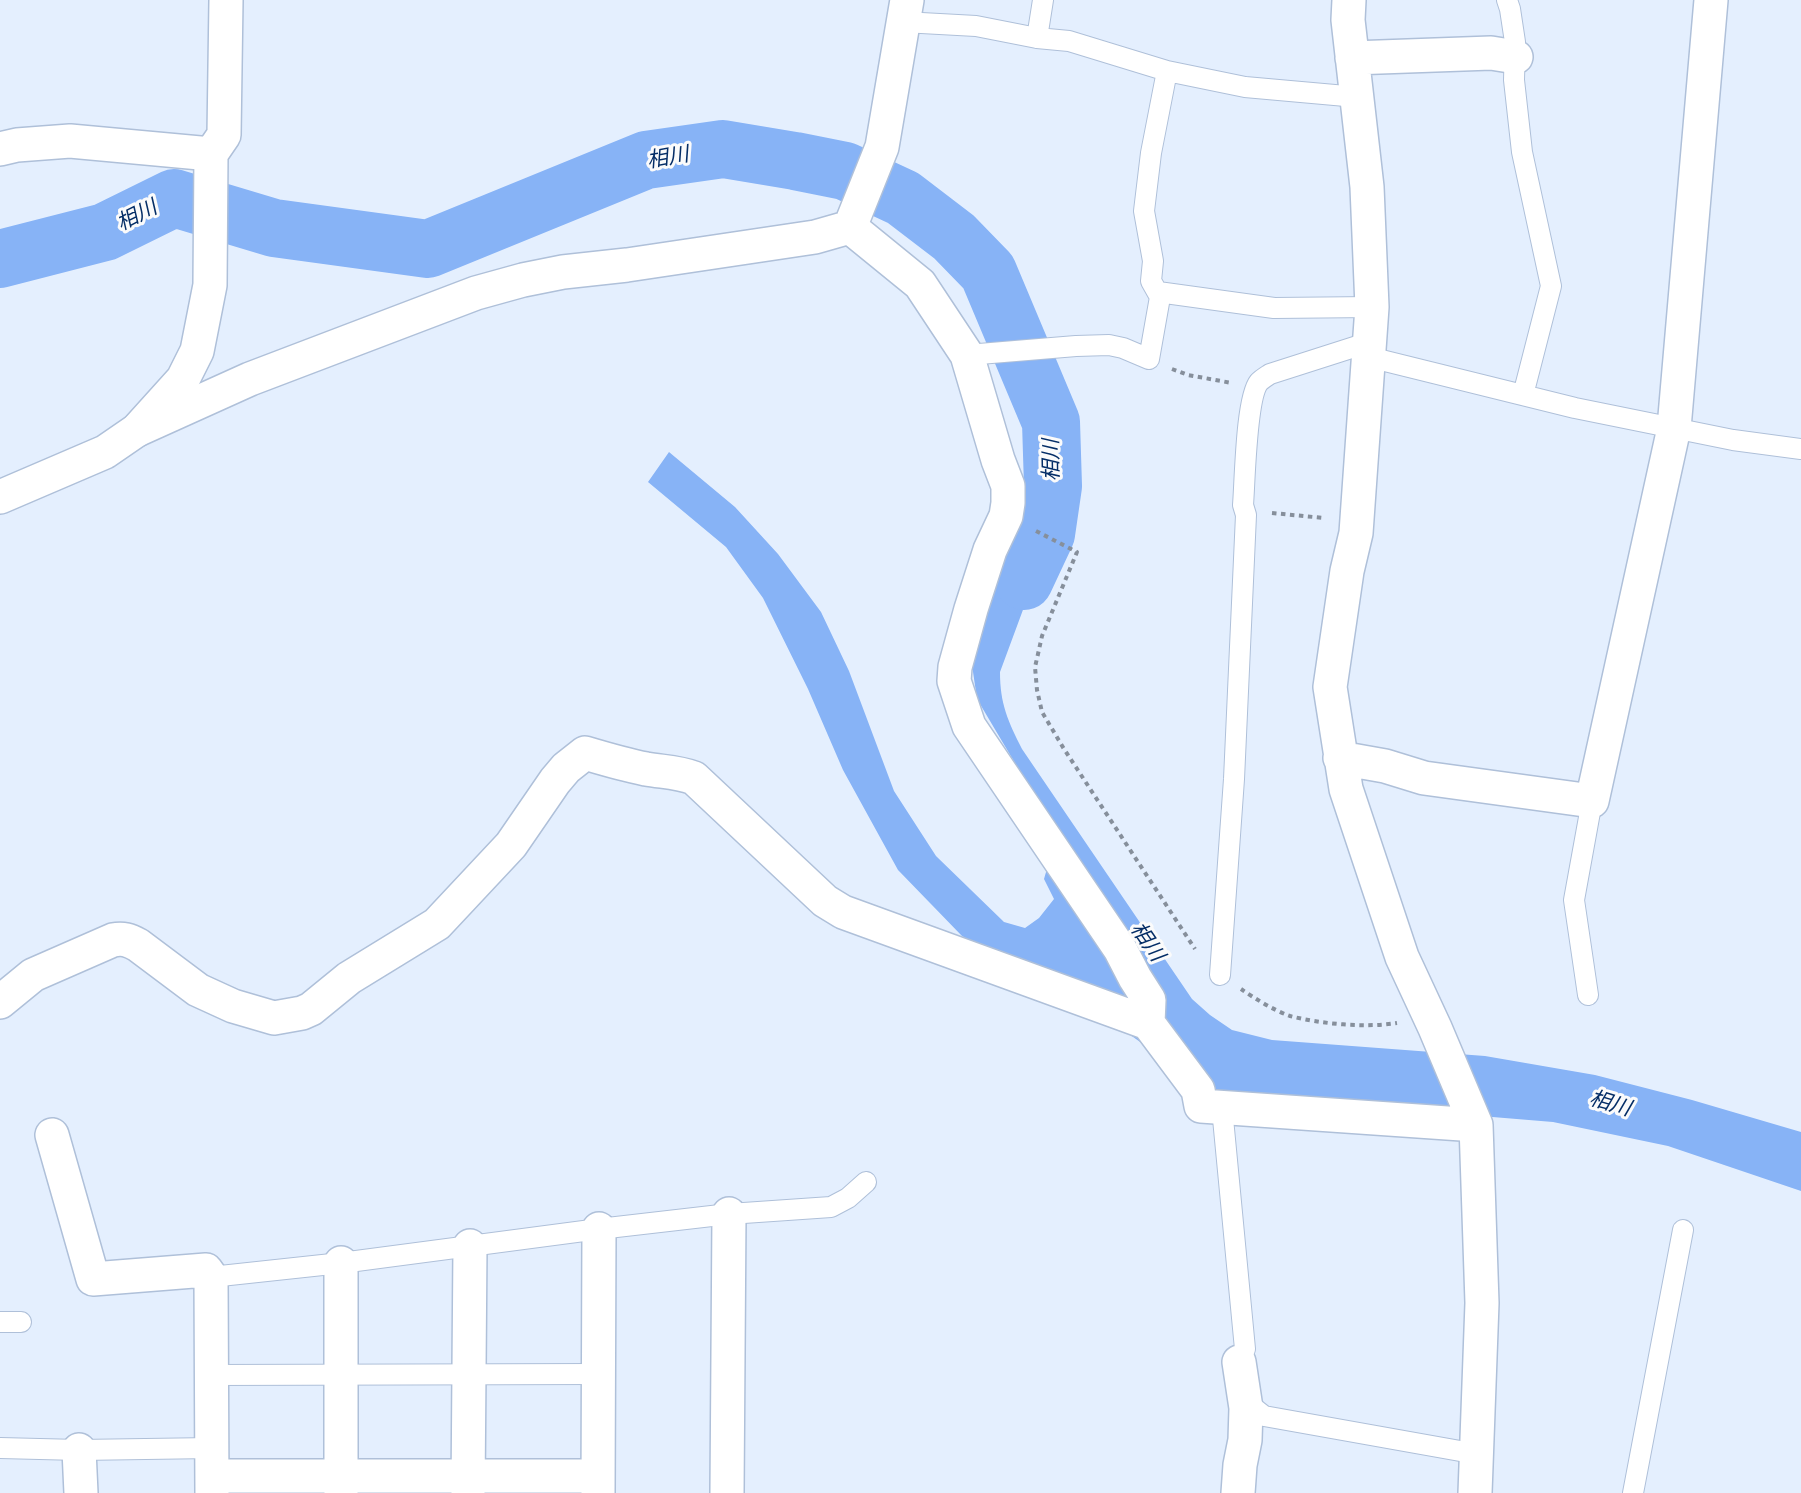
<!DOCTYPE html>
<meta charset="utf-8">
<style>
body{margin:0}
canvas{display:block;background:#e4effe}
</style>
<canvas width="1801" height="1493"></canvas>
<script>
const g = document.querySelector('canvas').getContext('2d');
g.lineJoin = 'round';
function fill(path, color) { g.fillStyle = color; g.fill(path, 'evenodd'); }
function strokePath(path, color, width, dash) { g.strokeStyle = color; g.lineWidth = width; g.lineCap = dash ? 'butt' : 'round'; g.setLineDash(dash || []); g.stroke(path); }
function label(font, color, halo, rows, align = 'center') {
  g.font = font + ' "Noto Sans","Noto Sans JP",sans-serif'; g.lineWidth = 6; g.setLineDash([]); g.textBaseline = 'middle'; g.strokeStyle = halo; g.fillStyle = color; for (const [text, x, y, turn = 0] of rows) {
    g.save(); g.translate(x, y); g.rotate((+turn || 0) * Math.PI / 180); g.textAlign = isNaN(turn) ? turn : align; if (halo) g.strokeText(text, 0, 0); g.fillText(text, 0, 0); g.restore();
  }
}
const water = new Path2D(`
 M1044,376L1051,534L1000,672C1000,704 1008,721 1022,749L1192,999L1210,1015L1232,1030L1272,1040L1485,1056L1595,1075L1692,1100L1801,1132V1191L1668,1146L1553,1122L1214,1094L1126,1032L962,936L898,870L843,770L808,689L763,598L726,547L648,482L669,452L735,507L778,554L821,612L849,671L894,791L936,856L1004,922L1025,928L1039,918L1054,899L1044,879L1057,834L977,699L972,665L990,596L1035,501Z`);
const river = new Path2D(`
 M0,259L105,232L174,198L274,228L428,249L646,160L723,149L795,161L845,171L903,198L954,237L988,272L1051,422L1053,486L1046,534L1024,581`);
const path = new Path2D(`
 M1172,369L1188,375L1232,383
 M1272,513L1324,518
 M1036,531L1077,552L1042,636L1038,654L1035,667L1037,690L1042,712L1064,749L1195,949
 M1241,989C1254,998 1275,1011 1290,1016C1321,1024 1365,1028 1397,1023`);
const lane = new Path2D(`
 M1507,0L1510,9L1515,42L1514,80L1522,152L1551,286L1523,395
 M903,22L976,26L1037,38L1069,41L1167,71L1245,87L1357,97
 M1037,38L1043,0
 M1158,292L1274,308L1372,307
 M967,355L1076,346L1109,345L1123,348L1149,359L1160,297L1151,281L1153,261L1144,211L1151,153L1167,71
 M1369,357L1575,408L1733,440L1801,449
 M1220,975L1234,779L1246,515L1243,505C1245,481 1246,398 1259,382C1262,379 1267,376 1270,374L1370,342
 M1588,995L1574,900L1592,801
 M1222,1108L1245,1349L1239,1362
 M211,1277L341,1263L599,1229L729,1214L831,1207L848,1198L866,1182
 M0,1322H21
 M211,1375L599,1374
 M1245,1401L1264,1416L1477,1454
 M0,1448L79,1450L212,1448
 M1633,1493L1683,1230`);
const street = new Path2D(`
 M1349,0L1348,20L1367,187L1372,307L1356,533L1347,571L1330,687L1346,789L1402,957L1435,1028L1476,1125L1482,1303L1475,1493
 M1352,58L1491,53L1516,57
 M0,149L17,145L70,141L211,154
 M850,227L920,284L967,355L998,460L1008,486V503L1006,516L990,550L971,609L955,667L954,681L969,726L1120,949L1135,978L1149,1000L1148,1023
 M850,227L882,147L907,0
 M137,430L250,379L476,293L523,280L563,272L627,265L815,237L850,227
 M1340,758L1385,766L1424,778L1592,801L1674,428L1711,0
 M0,1002L33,975L113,940C123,938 129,940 138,945L198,990L233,1006L274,1018L302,1013L311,1009L349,978L437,924L511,845L555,781L566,768L585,753C605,759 626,765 646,769C663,772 678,772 694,778L825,901L843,912L1148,1023L1198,1090L1201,1106L1476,1125
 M52,1135L93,1279L206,1270L211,1277L212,1493
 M341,1263V1493
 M79,1450L81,1493
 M212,1476H598
 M468,1493L470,1246
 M598,1493L599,1229
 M727,1493L729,1214
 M1238,1493L1240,1465L1245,1440L1246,1408L1239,1362`);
const secondary = new Path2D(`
 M0,497L105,452L137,430L183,379L197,351L210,285L211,154L224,135L226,0`);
const waterNames = [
 ["相川",668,158,-10],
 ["相川",137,216,-27],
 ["相川",1052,460,-91],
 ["相川",1147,942,55],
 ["相川",1610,1104,16]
];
fill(water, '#87b3f6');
strokePath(river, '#87b3f6', 58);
strokePath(lane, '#afc0d9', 22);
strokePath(street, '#afc0d9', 36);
strokePath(secondary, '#afc0d9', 36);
strokePath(path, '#868f9b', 4, [4.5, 4.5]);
strokePath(lane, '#fff', 20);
strokePath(street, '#fff', 33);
strokePath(secondary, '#fff', 33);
label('italic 21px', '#052e67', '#fbfbfb', waterNames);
</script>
